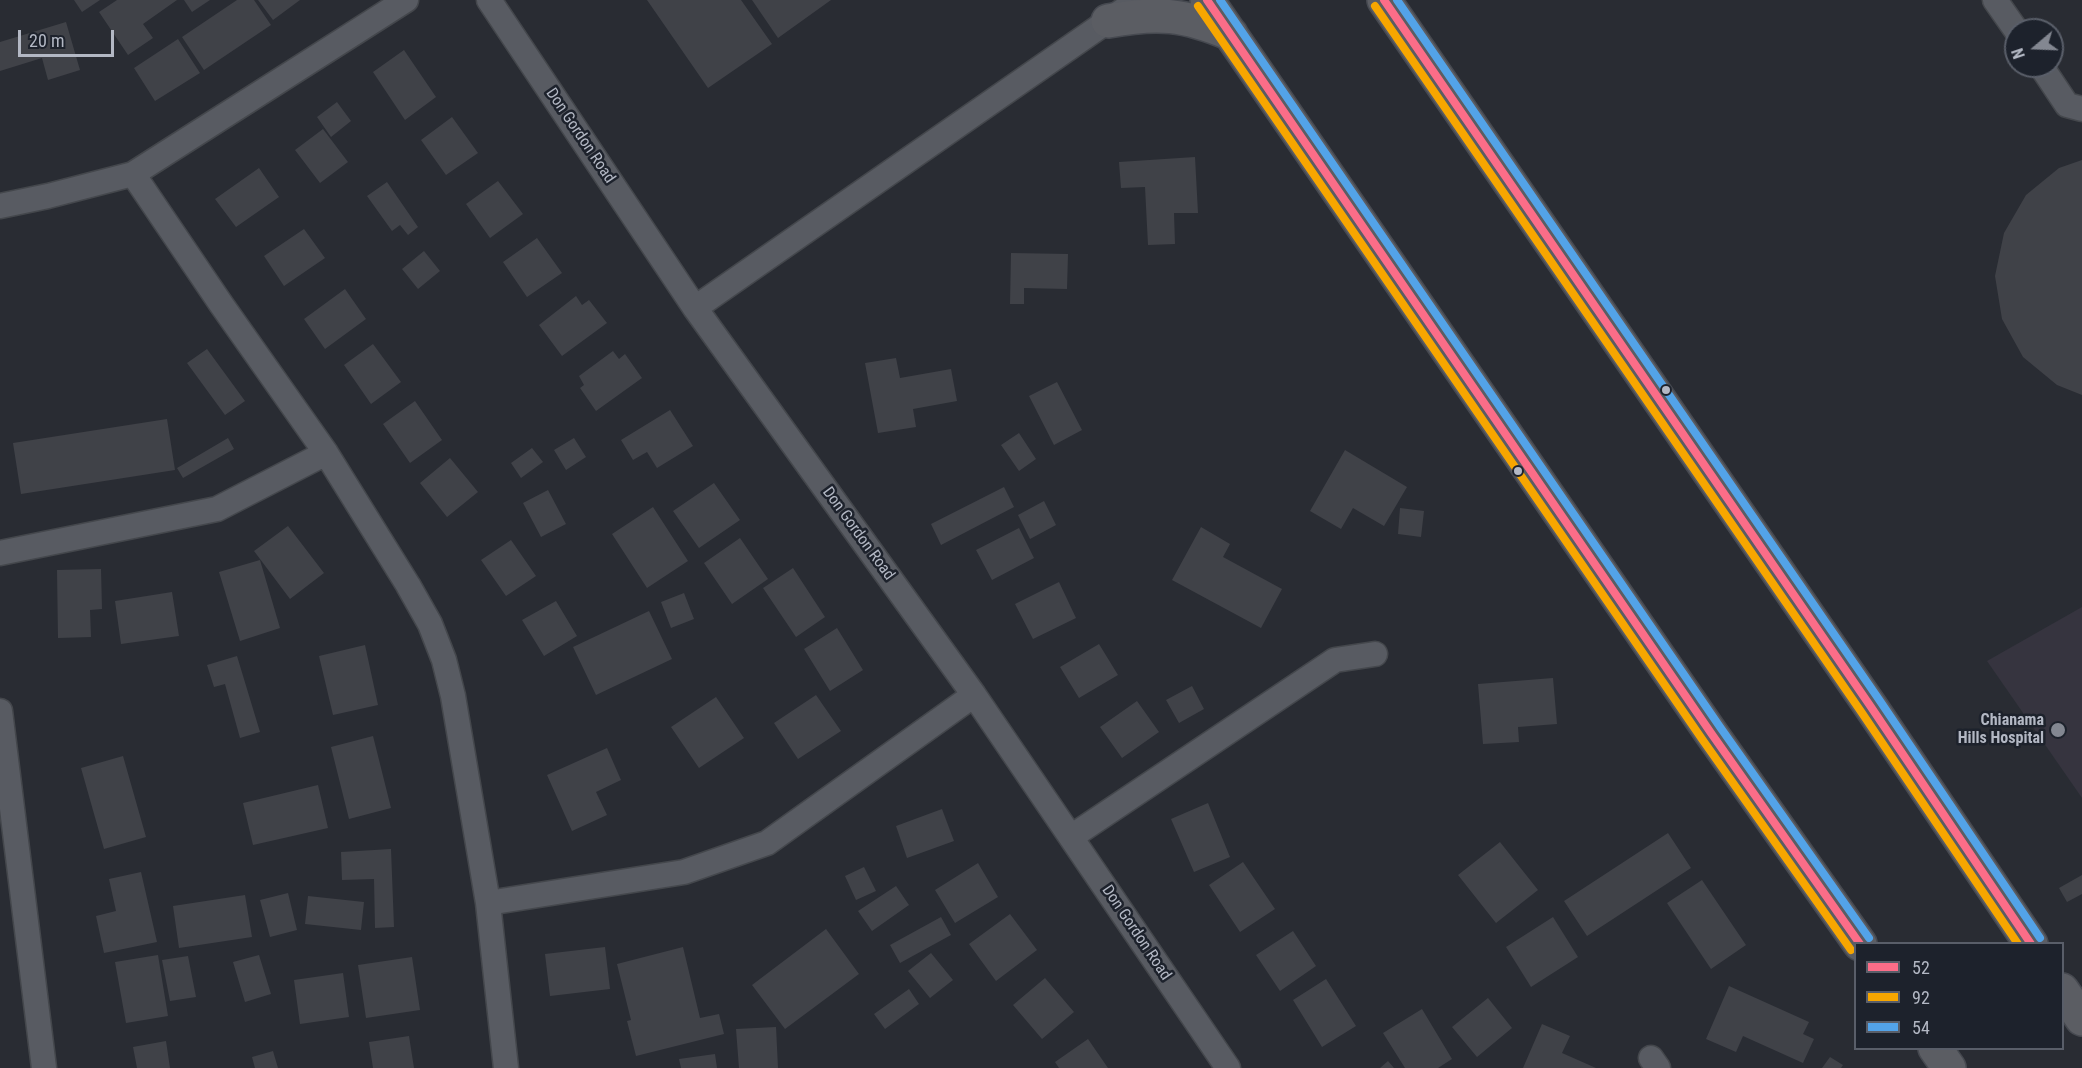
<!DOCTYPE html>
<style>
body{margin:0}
#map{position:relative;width:2082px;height:1068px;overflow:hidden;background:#292c33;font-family:"Roboto Condensed",sans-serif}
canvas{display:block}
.legend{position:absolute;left:1854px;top:942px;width:210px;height:108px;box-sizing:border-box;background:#1d222c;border:2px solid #595e69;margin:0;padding:8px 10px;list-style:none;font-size:18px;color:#b3b8c4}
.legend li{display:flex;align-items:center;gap:12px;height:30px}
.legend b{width:30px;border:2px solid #595e69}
.north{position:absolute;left:2004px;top:18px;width:60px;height:60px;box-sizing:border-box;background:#1d222c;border:2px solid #595e69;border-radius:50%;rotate:251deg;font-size:16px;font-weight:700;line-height:24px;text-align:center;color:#b3b8c4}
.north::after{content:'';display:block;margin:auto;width:21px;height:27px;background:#838791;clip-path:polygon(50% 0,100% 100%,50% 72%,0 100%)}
.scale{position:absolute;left:18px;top:30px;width:96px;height:27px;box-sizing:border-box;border:3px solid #b3b8c4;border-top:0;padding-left:8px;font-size:18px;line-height:21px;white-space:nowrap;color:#b3b8c4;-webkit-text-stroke:4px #1d222c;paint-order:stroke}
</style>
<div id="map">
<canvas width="2082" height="1068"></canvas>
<ul class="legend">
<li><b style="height:8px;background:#fb6d88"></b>52</li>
<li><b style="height:8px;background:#f7a600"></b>92</li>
<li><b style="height:8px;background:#53a3e8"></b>54</li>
</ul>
<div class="north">N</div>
<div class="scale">20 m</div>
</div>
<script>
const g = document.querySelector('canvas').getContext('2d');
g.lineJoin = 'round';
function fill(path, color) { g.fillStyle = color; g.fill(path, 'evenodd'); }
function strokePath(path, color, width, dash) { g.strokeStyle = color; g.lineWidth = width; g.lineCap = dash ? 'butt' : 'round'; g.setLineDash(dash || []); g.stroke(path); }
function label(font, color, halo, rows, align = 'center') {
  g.font = font + ' "Roboto Condensed",sans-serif'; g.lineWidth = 5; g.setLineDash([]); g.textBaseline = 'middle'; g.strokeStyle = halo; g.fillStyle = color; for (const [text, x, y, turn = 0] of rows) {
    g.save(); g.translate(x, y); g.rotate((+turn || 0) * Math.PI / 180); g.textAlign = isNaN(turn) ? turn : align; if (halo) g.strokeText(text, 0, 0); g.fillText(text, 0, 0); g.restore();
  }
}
const medical = new Path2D(`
 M2082,607V798L1987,661Z`);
const building = new Path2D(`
 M74,0H100L82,12Z
 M117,0H177L143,24L153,38L128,55L99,12Z
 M184,0H210L192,12Z
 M237,0H254L271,25L204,70L182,37Z
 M258,0H300L273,20Z
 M647,0H741L772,44L708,88Z
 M752,0H831L778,38Z
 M66,22L80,70L48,80L42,58L0,71V42Z
 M178,39L200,73L155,101L134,68Z
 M404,50L436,97L405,120L373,72Z
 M337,102L351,121L331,137L317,117Z
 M452,117L478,153L446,175L421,140Z
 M323,129L348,162L320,183L295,150Z
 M1195,157L1198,213H1174L1175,244L1148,245L1145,187L1121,188L1119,162Z
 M2082,160V395L2057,385L2023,357L2002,319L1995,276L2004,233L2026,195L2059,168Z
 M259,168L279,197L236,227L215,199Z
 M498,181L523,214L490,238L466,204Z
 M387,182L418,227L408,235L400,225L392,231L367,196Z
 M304,229L325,258L284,286L264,256Z
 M537,238L562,273L527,297L503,262Z
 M424,251L440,271L418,289L402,269Z
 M1011,253L1068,254L1067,289L1024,288V304H1010Z
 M345,289L366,319L325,349L304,319Z
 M576,296L582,305L589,300L607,323L562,356L539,325Z
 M373,344L401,382L371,404L344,365Z
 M207,349L245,401L225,415L187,363Z
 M613,351L619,359L625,354L642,378L596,411L580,388L584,385L579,376Z
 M896,358L900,378L951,369L957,401L913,409L916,427L878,433L865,363Z
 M1057,382L1082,430L1054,445L1029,396Z
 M415,401L442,440L410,463L383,424Z
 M670,410L693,446L657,468L647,452L633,460L621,440Z
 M167,419L175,470L21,494L13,443Z
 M1019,433L1036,459L1019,471L1001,445Z
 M228,438L234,449L183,478L177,468Z
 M574,438L586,457L566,470L554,450Z
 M532,448L543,462L521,478L511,463Z
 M1345,450L1407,487L1384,526L1353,508L1341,529L1310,511Z
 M450,458L478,492L447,517L420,483Z
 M714,483L740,520L699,548L673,511Z
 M1004,487L1014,507L941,545L931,524Z
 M548,490L566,524L541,537L523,503Z
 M1044,501L1056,525L1030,539L1018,515Z
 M653,507L688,561L647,588L612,534Z
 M1400,508L1424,511L1421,537L1398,534Z
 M288,526L324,573L290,599L254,551Z
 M1201,527L1230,544L1223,557L1282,589L1261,628L1172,580Z
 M1019,528L1034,558L992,580L976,550Z
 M740,538L768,579L732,604L704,563Z
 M511,540L536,576L506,596L481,560Z
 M260,560L280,628L240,641L219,572Z
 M793,568L825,617L796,637L763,588Z
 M101,569L102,609L90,610L91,637L58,638L57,570Z
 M1059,582L1076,618L1033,639L1015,604Z
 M172,592L179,636L121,644L115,601Z
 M684,593L694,619L671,628L661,602Z
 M556,601L577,636L544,656L522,620Z
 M649,611L672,659L596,695L573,647Z
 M837,628L863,670L830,691L804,649Z
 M1099,644L1118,675L1079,698L1060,667Z
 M365,645L378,705L333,715L319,656Z
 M237,656L260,732L240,738L225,684L214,687L207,665Z
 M1553,678L1557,724L1518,727L1519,742L1483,744L1478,684Z
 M1192,686L1204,709L1179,723L1166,700Z
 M816,695L841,731L798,759L774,723Z
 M716,697L744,738L699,768L671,727Z
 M1137,701L1159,732L1122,758L1100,727Z
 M373,736L391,808L349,819L331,747Z
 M607,748L621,780L596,792L607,815L572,831L547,775Z
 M123,756L146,837L104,849L81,768Z
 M318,785L328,828L253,845L243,803Z
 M1208,803L1230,857L1194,872L1171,819Z
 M942,809L954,841L907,858L896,826Z
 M1668,833L1691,868L1587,936L1564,901Z
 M1500,842L1538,890L1496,923L1458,875Z
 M391,849L394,927L375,928L374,879L342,880L341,852Z
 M1243,862L1275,909L1240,932L1209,885Z
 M978,863L998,897L955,923L935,890Z
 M864,867L876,891L856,900L845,876Z
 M141,872L157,942L104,953L96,916L116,911L109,879Z
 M2082,875V894L2067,902L2059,888Z
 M1702,880L1746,945L1711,969L1667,903Z
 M896,886L909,905L872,931L858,911Z
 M288,893L297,930L270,937L260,900Z
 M245,895L252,937L179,948L173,906Z
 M308,896L364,902L361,930L305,924Z
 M1010,914L1037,950L996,981L969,944Z
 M941,917L951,935L900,963L890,945Z
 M1553,917L1578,957L1531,987L1506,947Z
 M826,929L859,974L785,1029L752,985Z
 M1293,931L1316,966L1280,991L1256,955Z
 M605,947L610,989L550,996L545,954Z
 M683,947L700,1018L719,1014L724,1034L636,1056L627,1021L631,1020L617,964Z
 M931,953L953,980L930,998L908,971Z
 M158,955L168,1016L126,1023L115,962Z
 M259,955L271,994L245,1002L233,962Z
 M188,956L196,997L170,1001L162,960Z
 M412,957L420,1010L366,1018L358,965Z
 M343,973L349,1017L300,1024L294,980Z
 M1045,978L1074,1012L1042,1039L1013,1005Z
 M1326,979L1356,1026L1322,1047L1293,1000Z
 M1729,986L1809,1022L1803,1034L1814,1039L1803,1063L1743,1036L1736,1052L1706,1039Z
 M909,989L919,1004L885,1029L874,1014Z
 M1488,998L1512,1028L1477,1057L1452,1027Z
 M1422,1009L1452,1059L1438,1068H1405L1383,1033Z
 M1542,1024L1570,1036L1562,1053L1596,1068H1523Z
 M776,1027L778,1068H739L736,1029Z
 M409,1036L414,1068H373L369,1042Z
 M1088,1039L1108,1068H1059L1055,1062Z
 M166,1041L170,1068H137L133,1047Z
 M273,1051L278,1068H255L252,1057Z
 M715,1054L717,1068H681L679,1059Z
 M1830,1057L1843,1065L1841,1068H1822Z
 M1388,1061L1394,1068H1380Z`);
const street = new Path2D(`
 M489,0L695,308L974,695L1228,1068
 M1995,0L2016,30
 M2041,66L2067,105L2082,109
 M133,174L221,304L326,453L408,585L430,624L444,660L453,696L488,903L506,1068
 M0,206L48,196L133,174L406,0
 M695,308L1138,0
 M0,553L217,509L326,453
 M0,711L44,1068
 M1071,837L1335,660L1375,654
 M488,903L684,872L767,843L974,695
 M1651,1058L1658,1068`);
const primary = new Path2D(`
 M1207,0L1711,733L1860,944
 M1384,0L1871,707L2031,944
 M1108,21C1158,12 1184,14 1231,34
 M2062,990L2082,1019
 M1935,1048L1949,1068`);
const bus1 = new Path2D(`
 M1207,0L1711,733L1860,944
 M1384,0L1871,707L2031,944`);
const bus2 = new Path2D(`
 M1198,6L1702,739L1851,950
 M1375,6L1862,713L2018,944`);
const bus3 = new Path2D(`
 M1220,0L1720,727L1869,938
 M1397,0L1880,701L2040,938`);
const markers = [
 [1666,390,5,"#b3b8c4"],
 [1518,471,5,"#b3b8c4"],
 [2058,730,8,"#838791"]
];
const streetNames = [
 ["Don Gordon Road",580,136,56],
 ["Don Gordon Road",858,534,54],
 ["Don Gordon Road",1136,933,56]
];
const poiNames = [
 ["Chianama",2044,721],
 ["Hills Hospital",2044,739]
];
fill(medical, '#36343f');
fill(building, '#404248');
strokePath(street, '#44474c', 27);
strokePath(primary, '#464950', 36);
strokePath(street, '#585b62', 24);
strokePath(primary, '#5b5d63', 33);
strokePath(bus1, '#fb6d88', 8);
strokePath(bus2, '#f7a600', 8);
strokePath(bus3, '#53a3e8', 8);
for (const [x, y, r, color] of markers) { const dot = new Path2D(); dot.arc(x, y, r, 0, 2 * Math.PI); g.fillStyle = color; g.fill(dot); strokePath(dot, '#1d222c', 2); }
label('16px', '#b3b8c4', '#1d222c', streetNames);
label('bold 16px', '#b3b8c4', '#1d222c', poiNames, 'right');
</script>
